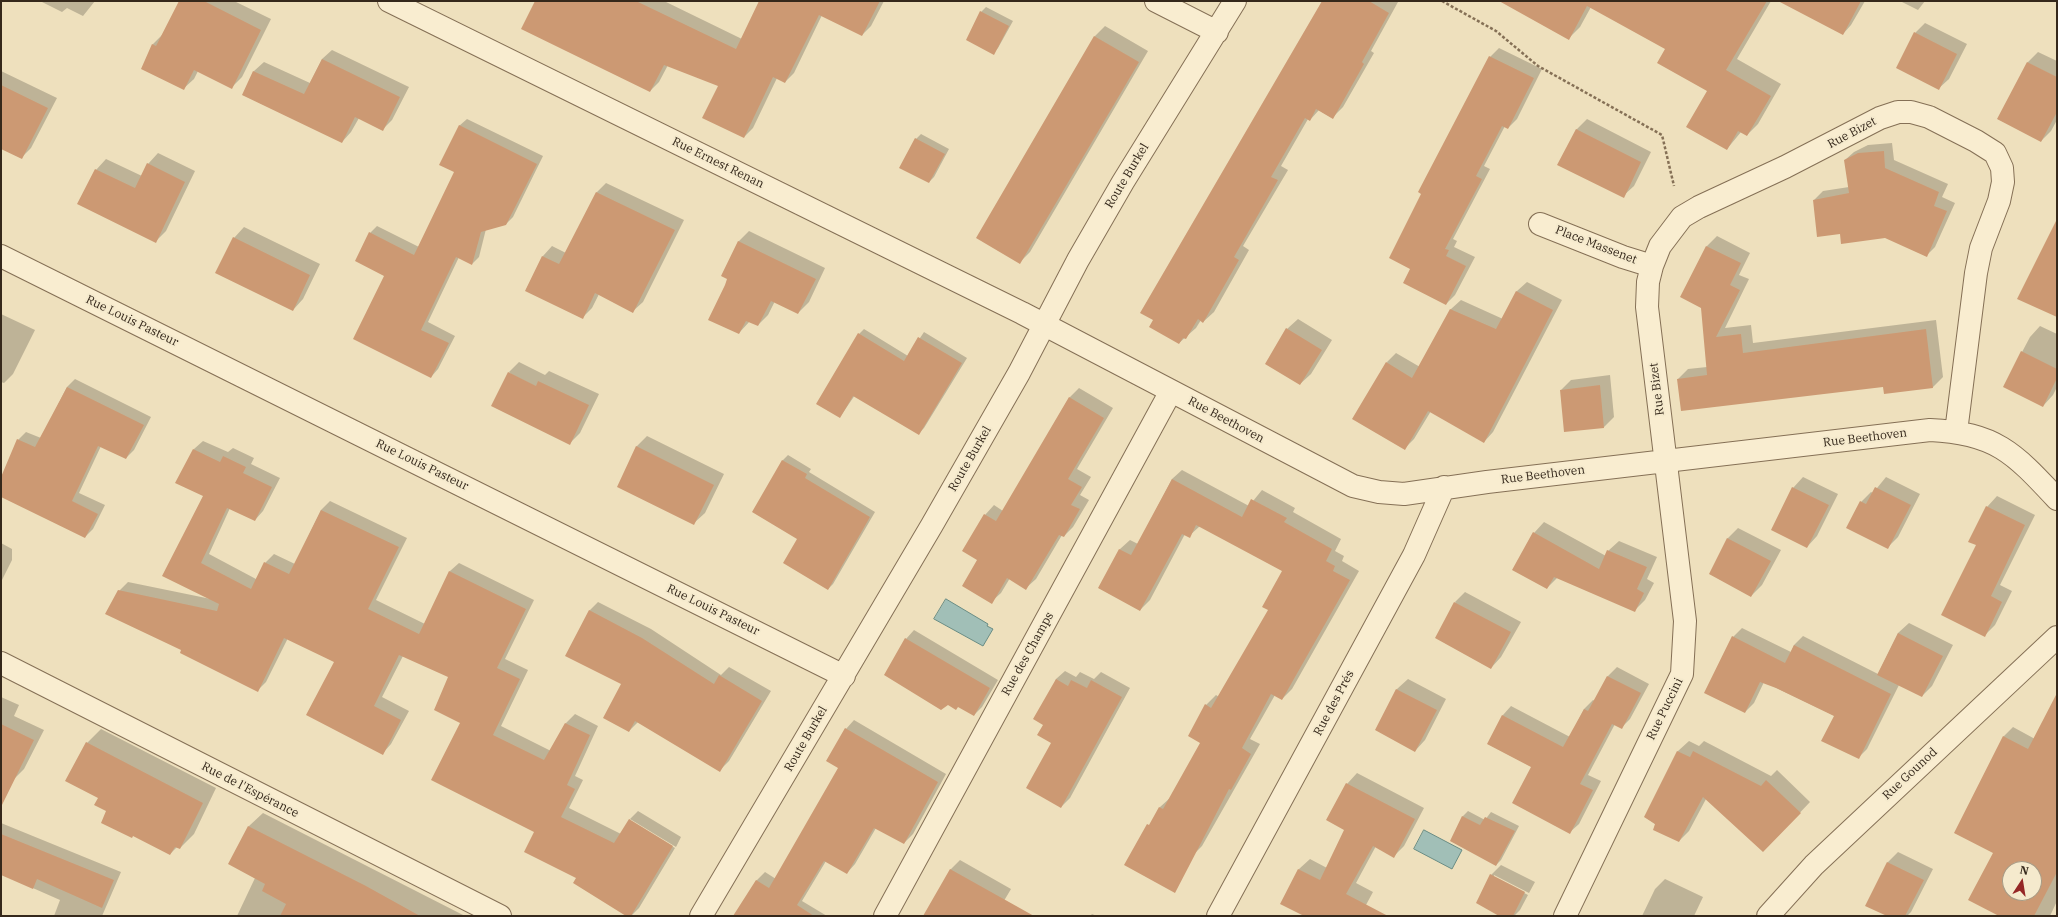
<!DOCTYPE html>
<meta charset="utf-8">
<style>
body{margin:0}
#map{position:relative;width:2058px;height:917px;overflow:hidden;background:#eee0bd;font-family:"IBM Plex Serif",serif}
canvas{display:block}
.frame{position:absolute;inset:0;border:2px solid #35281b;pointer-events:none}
.north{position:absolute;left:2002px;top:861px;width:40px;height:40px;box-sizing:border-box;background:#f5eacd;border:1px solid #a89c86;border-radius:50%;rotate:12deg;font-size:11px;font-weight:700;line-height:16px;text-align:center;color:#35281b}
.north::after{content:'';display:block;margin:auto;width:14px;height:18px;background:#952726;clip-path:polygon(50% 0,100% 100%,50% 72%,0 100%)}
</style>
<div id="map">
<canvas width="2058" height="917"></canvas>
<div class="frame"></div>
<div class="north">N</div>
</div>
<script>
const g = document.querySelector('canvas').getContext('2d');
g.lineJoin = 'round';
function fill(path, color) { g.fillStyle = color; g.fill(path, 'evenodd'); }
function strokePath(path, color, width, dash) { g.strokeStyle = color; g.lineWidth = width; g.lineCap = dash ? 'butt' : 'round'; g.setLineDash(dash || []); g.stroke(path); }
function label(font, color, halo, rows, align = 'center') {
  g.font = font + ' "IBM Plex Serif",serif'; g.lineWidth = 4; g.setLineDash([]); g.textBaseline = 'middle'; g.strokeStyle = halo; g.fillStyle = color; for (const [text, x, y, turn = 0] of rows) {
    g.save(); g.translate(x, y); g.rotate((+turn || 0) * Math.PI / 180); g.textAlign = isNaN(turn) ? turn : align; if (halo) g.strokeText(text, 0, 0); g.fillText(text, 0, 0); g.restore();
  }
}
const water = new Path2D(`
 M946,599L988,624L987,626L993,629L983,646L934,619Z
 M1424,830L1462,850L1452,869L1414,849Z`);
const shadow = new Path2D(`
 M40,1H95L83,16L67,8L62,12Z
 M180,1H234L271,19L242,77L232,87L198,71L194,79L183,89L142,68L153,44L163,34Z
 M536,1H664L742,39L781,1H884L871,26L862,35L822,15L794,73L785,82L777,78L753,128L744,137L719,85L668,65L659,82L650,91Z
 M1323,1L1398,2L1371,51L1374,53L1343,107L1332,118L1319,110L1310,120L1308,119L1281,166L1288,170L1243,246L1249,250L1214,312L1203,322L1201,320L1196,328L1179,343Z
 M1501,1H1771L1737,59L1781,84L1758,124L1747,135L1741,132L1727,149L1708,91L1666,48L1591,7L1580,27L1569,38Z
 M1809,1H1865L1851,25L1843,34Z
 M1900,1H1925L1918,10Z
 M986,7L1013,21L998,48L993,53L981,12Z
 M1925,23L1967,44L1949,79L1938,89L1915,33Z
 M1105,26L1148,51L1030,252L1020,262L978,238L1095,36Z
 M1499,48L1542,69L1517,119L1508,128L1505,126L1484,166L1490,169L1453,239L1457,241L1454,247L1475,257L1455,295L1446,304L1411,268L1490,57Z
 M332,50L409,87L392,120L382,130L359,118L351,132L342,142L243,95L254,71L264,62L310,83L322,59Z
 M2038,52L2057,61V120L2051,131L2041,141L1998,119L2028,62Z
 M1,71L57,98L31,148L21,158L1,148Z
 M467,119L543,156L513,217L506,224L486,229L479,257L472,264L459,257L428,322L455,336L438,369L431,377L385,275L370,233L377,226L419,247L455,172L459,126Z
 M1587,119L1651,152L1634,186L1623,196L1576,130Z
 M921,134L949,149L934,177L929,182L916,139Z
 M1892,143L1894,160L1948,184L1942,197L1955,203L1935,247L1926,256L1885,237L1841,232L1814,200L1823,191L1849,187L1845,160L1854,152L1868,145Z
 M158,153L195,171L166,231L155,242L96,170L106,159L142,176L148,164Z
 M606,183L684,220L643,302L633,311L599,294L592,308L582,318L526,290L543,256L552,246L566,253L597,192Z
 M244,227L320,264L303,299L293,310L234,238Z
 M749,231L825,268L809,302L798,313L775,301L768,315L758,325L750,321L739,333L738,242Z
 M1717,236L1750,253L1739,275L1749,279L1725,328L1751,325L1753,343L1936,320L1943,377L1933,387L1885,393L1884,386L1678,379L1688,369L1707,367L1702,307L1682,297L1707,246Z
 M1527,282L1562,300L1493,432L1484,442L1431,411L1414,439L1404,449L1387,362L1396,353L1420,367L1451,309L1461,300L1503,319L1517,291Z
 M1,314L35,330L13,374L4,383L1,382Z
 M1298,319L1332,340L1311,374L1300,384L1287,329Z
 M2040,326L2057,334V387L2053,395L2043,406L2004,386L2030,337Z
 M864,329L908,356L924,332L967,358L924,428L919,433L855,395L840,417L859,334Z
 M519,362L545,375L549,371L599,394L580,433L570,443L509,372Z
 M1610,375L1614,417L1604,427L1565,431L1561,390L1571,380Z
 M75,379L151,417L134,450L126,458L101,446L79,493L105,505L93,529L85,537L1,496V479L18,440L26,432L41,438L67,387Z
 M1079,388L1113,408L1077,469L1091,477L1080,495L1089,500L1073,527L1064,536L1062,535L1036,579L1026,588L1010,578L1001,593L991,602L979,560L985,515L994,505L1003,511L1069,398Z
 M647,436L724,474L705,513L694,523L636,447Z
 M203,441L228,452L233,448L254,458L251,464L280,478L263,511L255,520L230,508L209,554L256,579L265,563L274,554L295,564L321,510L330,501L407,538L376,600L425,624L450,571L459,563L534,600L505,659L528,670L501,726L551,751L566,723L575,714L598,726L575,776L583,780L569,808L621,834L629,820L638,811L681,837L676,847L630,819V821L675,848L639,908L631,916H628L577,878L535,831L461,723L449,676L403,656L382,697L409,711L391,744L383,753L335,662L288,638L266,682L258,690L183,649L119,591L128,582L211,599L164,576L204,495L177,483L194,449Z
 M788,455L811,469L809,472L875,512L833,584L828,589L799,539L753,512L783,460Z
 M1182,470L1249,506L1262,490L1295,508L1293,512L1341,539L1335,551L1344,556L1342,561L1359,571L1292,689L1282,699L1275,695L1250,739L1260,744L1202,846L1193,855L1148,831L1160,807L1170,798L1202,742L1206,705L1216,695L1219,697L1269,610L1283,571L1200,526L1189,536L1185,534L1150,600L1140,610L1099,588L1120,549L1130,540L1138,544L1172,479Z
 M1803,477L1838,494L1817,536L1807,547L1793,488Z
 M1886,477L1920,494L1898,537L1887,548L1861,502L1871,492L1873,493Z
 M1997,496L2035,515L2000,585L2012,591L1995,625L1985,635L1977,545L1987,507Z
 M1544,522L1606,556L1608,551L1619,541L1657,557L1647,579L1654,583L1645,600L1635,610L1558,577L1547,588L1534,533Z
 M1738,528L1781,550L1762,585L1751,596L1710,574L1728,538Z
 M1,543L12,549V560L1,582Z
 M1465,592L1521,622L1501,657L1491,668L1455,602Z
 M598,602L651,629L721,675L729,667L771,691L729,761L720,770L638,722L629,731L622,684L589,611Z
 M1909,623L1953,645L1932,686L1922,696L1899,685L1867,749L1858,758L1835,716L1764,682L1754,703L1745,712L1733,637L1742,628L1791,652L1794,645L1803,636L1878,674L1898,633Z
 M914,630L998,680L982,707L974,715L906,639Z
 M1617,667L1649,684L1630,719L1621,728L1615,724L1588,775L1601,781L1579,824L1570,832L1532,767L1488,744L1503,715L1511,706L1570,737L1584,709L1593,700L1595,701L1608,676Z
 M1065,671L1076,677L1080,672L1094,679L1101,672L1130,688L1070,798L1061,807L1052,743L1045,725L1056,679Z
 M1408,679L1446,699L1425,740L1415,751L1376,730L1397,689Z
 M1,697L19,705L14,716L44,730L24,769L14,779L1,772Z
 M2057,701V901L2050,916H2001L1994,852L1955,833L2004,736L2013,727L2035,739ZM2010,869H2034V893H2010Z
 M854,720L946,774L913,834L904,843L876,828L855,864L847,873L826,861L802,901L827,916H735L756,881L765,872L776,879L839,768L846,729Z
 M101,729L216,788L194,834L180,848L177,847L170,854L107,811L87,743Z
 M1689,741L1699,746L1704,741L1771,776L1777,770L1810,802L1773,841L1706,799L1689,831L1679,841L1645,817L1678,751Z
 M1357,773L1424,808L1404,846L1394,856L1376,846L1356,883L1373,892L1360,916H1306L1282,903L1299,869L1310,859L1327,868L1346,830L1347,784Z
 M1468,811L1485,820L1491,812L1519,826L1501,860L1496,865L1451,841L1463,816Z
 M263,813L465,916H237L255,878L230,864L249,826Z
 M1,823L121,872L102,916H54L60,900L1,874Z
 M1898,852L1933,869L1911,912L1907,916H1889L1867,905L1888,862Z
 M960,860L1011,889L995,916H944L950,870Z
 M1501,865L1535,882L1529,893L1494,875V877L1528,895L1520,910L1514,916H1501L1491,875Z
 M1665,879L1703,897L1694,916H1642L1655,889Z
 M1092,914L1097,916H1090Z`);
const building = new Path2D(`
 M179,1H204L261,30L232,89L194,70L184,90L141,69L152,44L156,46Z
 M535,1H636L736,49L759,1H880L862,36L819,15L785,83L773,77L744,138L702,118L718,86L664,65L650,92L521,29Z
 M1322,1H1369L1389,13L1362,62L1364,64L1333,119L1316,109L1310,121L1305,118L1271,177L1278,180L1234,257L1239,260L1203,323L1198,319L1186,339L1183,338L1179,344L1149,327L1153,320L1140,313Z
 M1499,1H1767L1726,70L1771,96L1747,136L1738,131L1727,150L1686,127L1707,91L1657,63L1665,49L1587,6L1569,40Z
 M1778,1H1861L1843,35Z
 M980,11L1009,26L994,55L966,40Z
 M1914,32L1957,54L1939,90L1896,68Z
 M1094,36L1139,62L1020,264L976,238Z
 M1489,56L1534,78L1508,129L1502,126L1476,176L1482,179L1445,249L1449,250L1446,256L1466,266L1446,305L1403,283L1410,269L1389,258L1421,194L1418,192Z
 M322,59L400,97L383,131L355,117L342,143L242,95L253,71L304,94Z
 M2027,62L2057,77V112L2041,142L1997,119Z
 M1,85L48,108L22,159L1,149Z
 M459,125L537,164L506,225L481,232L472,265L456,257L421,330L449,343L431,378L353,339L384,276L355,261L369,232L414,255L454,172L439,165Z
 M1576,129L1641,162L1624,198L1557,165Z
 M915,138L945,154L929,183L899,168Z
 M1884,151L1885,168L1939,192L1934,206L1947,211L1927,257L1885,238L1841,244L1840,234L1817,237L1813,200L1849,193L1844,160L1858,153Z
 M147,163L185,182L156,243L77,204L95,169L135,188Z
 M596,192L675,230L633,313L595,293L583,319L525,291L542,256L559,264Z
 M2057,219V317L2017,299Z
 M233,237L310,275L293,311L215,273Z
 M738,241L816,279L798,314L771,301L758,326L746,321L739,334L708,320L725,285L727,279L721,276Z
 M1706,246L1741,263L1730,285L1740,290L1716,337L1741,334L1743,353L1926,329L1933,388L1884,394L1883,387L1681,411L1677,379L1707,375L1701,308L1680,297Z
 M1516,291L1553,310L1484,443L1428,411L1405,450L1352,419L1386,362L1412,378L1450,309L1496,329Z
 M1286,328L1322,350L1300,385L1265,364Z
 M858,333L904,361L918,337L962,363L919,435L853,396L840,418L816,404Z
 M2021,351L2057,369V378L2043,407L2003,387Z
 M508,372L536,386L538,381L589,405L570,445L491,406Z
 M1600,385L1604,428L1564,432L1560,390Z
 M67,387L144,425L126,459L98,446L72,501L98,514L85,538L1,497V477L17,439L35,447Z
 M1069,397L1104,418L1068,479L1082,487L1071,505L1080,509L1064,537L1059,535L1026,590L1007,578L992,604L962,586L977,560L962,551L984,514L996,521Z
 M636,446L714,485L694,525L617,487Z
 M193,449L220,462L223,456L246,467L243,473L272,487L255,521L227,508L201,563L251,589L264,562L289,574L321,510L399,547L368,609L419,634L449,571L526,609L497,668L520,679L493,735L544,760L565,723L590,735L567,785L575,789L561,817L614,843L629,819L673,846L631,916H626L573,883L576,878L524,852L534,832L431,780L460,723L434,710L448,677L399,655L374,706L401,720L383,755L306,715L334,662L284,638L258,692L180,653L181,650L105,614L118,590L217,611L219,604L162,576L203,496L175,483Z
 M782,460L807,474L805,478L870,517L828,590L783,563L797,539L752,512Z
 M1172,479L1242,517L1251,499L1287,518L1284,522L1332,549L1326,561L1335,566L1333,571L1350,580L1282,700L1271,694L1242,748L1251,754L1231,790L1229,789L1175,893L1124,865L1147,824L1149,825L1159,807L1163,809L1200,743L1188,736L1205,704L1211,708L1268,610L1262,607L1282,571L1196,525L1190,538L1182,534L1140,611L1098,588L1119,549L1131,555Z
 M1792,487L1829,505L1807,548L1771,530Z
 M1875,487L1911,505L1888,549L1846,528L1860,501L1866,504Z
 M1986,506L2025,525L1991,596L2002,602L1985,637L1941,615L1976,545L1968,542Z
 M1533,532L1599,569L1607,550L1647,567L1637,589L1644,593L1635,612L1554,577L1547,589L1512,570Z
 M1727,538L1771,561L1751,597L1709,574Z
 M1454,602L1511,632L1491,669L1435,638Z
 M589,610L642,638L714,684L719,675L762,701L720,772L635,721L629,732L603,718L621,684L565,656Z
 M1898,633L1943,656L1922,697L1877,675Z
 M1732,636L1785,663L1794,645L1891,694L1859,759L1821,741L1834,716L1776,688L1760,682L1745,713L1704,693Z
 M905,638L990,688L974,716L958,707L956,710L948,705L941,710L884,675Z
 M1607,676L1641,693L1622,729L1612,724L1580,784L1593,790L1570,834L1512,803L1531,767L1487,744L1502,715L1563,747L1584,709L1588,711Z
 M1056,679L1068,686L1071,680L1087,688L1091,680L1122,697L1061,808L1026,788L1051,743L1037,735L1043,725L1033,719Z
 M1396,689L1437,710L1415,752L1375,730Z
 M2057,693V872L2034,916H1999L1968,900L1993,853L1954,833L2003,736L2028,749ZM2010,869H2034V893H2010Z
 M1,724L34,740L1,807Z
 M845,728L938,782L904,844L874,828L847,874L824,861L797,905L814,916H733L756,880L769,888L838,768L826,761Z
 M86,742L203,803L180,849L175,847L170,855L133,836L132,838L101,823L106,811L94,805L98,798L65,781Z
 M1677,751L1690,757L1693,751L1761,786L1766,780L1801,813L1763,852L1703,797L1679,842L1653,830L1655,824L1644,817Z
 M1346,783L1415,819L1394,858L1373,846L1346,894L1388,916H1304L1280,904L1298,869L1320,880L1344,830L1326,820Z
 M1462,816L1480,825L1485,817L1515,831L1496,866L1450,841Z
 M248,826L366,886L420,916H280L286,904L262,891L265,884L228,864Z
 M1,834L114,880L102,908L37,879L33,889L1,875Z
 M1887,862L1924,880L1905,916H1887L1865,906Z
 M950,869L1034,916H923Z
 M1490,874L1525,892L1513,916H1499L1476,903Z`);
const path = new Path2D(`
 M1442,1L1496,31L1538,66L1662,135L1674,186`);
const minor = new Path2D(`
 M389,1L1022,313L1353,486L1379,492L1404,494L1487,482L1930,430C1996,433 2014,453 2057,499
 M1156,1L1217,32
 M1540,224L1623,257L1652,266
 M1,256L844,676
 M1,663L500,916
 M701,916L932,525L1019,373L1078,260L1123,182L1235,1
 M885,916L1171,391
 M1218,916L1414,555L1444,487
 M1565,916L1682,674L1685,621L1647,307L1648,282L1652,266L1660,246L1682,217L1699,207L1785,167L1880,118L1898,112H1911L1929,117L1976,141L1995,153L2002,168L2003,182L1999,201L1981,248L1976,273L1956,432
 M1768,916L1814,865L2057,637`);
const streetNames = [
 ["Rue Bizet",1852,133,-28],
 ["Rue Ernest Renan",718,163,26],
 ["Route Burkel",1127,176,-59],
 ["Place Massenet",1596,245,21],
 ["Rue Louis Pasteur",132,321,26],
 ["Rue Bizet",1657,389,-97],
 ["Rue Beethoven",1226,420,28],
 ["Rue Beethoven",1865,438,-7],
 ["Route Burkel",970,459,-60],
 ["Rue Louis Pasteur",422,465,26],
 ["Rue Beethoven",1543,475,-7],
 ["Rue Louis Pasteur",713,610,26],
 ["Rue des Champs",1028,654,-61],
 ["Rue des Prés",1334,703,-62],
 ["Rue Puccini",1665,709,-64],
 ["Route Burkel",806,739,-60],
 ["Rue Gounod",1910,774,-43],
 ["Rue de l'Espérance",250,790,27]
];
fill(water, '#a1bfb7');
strokePath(water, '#698c84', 1);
fill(shadow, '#0003');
fill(building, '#cc9973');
strokePath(minor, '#857056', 24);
strokePath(path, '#857056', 2.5, [3, 2]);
strokePath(minor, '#f9edd0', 22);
label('12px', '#35281b', '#f5eacd', streetNames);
</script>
